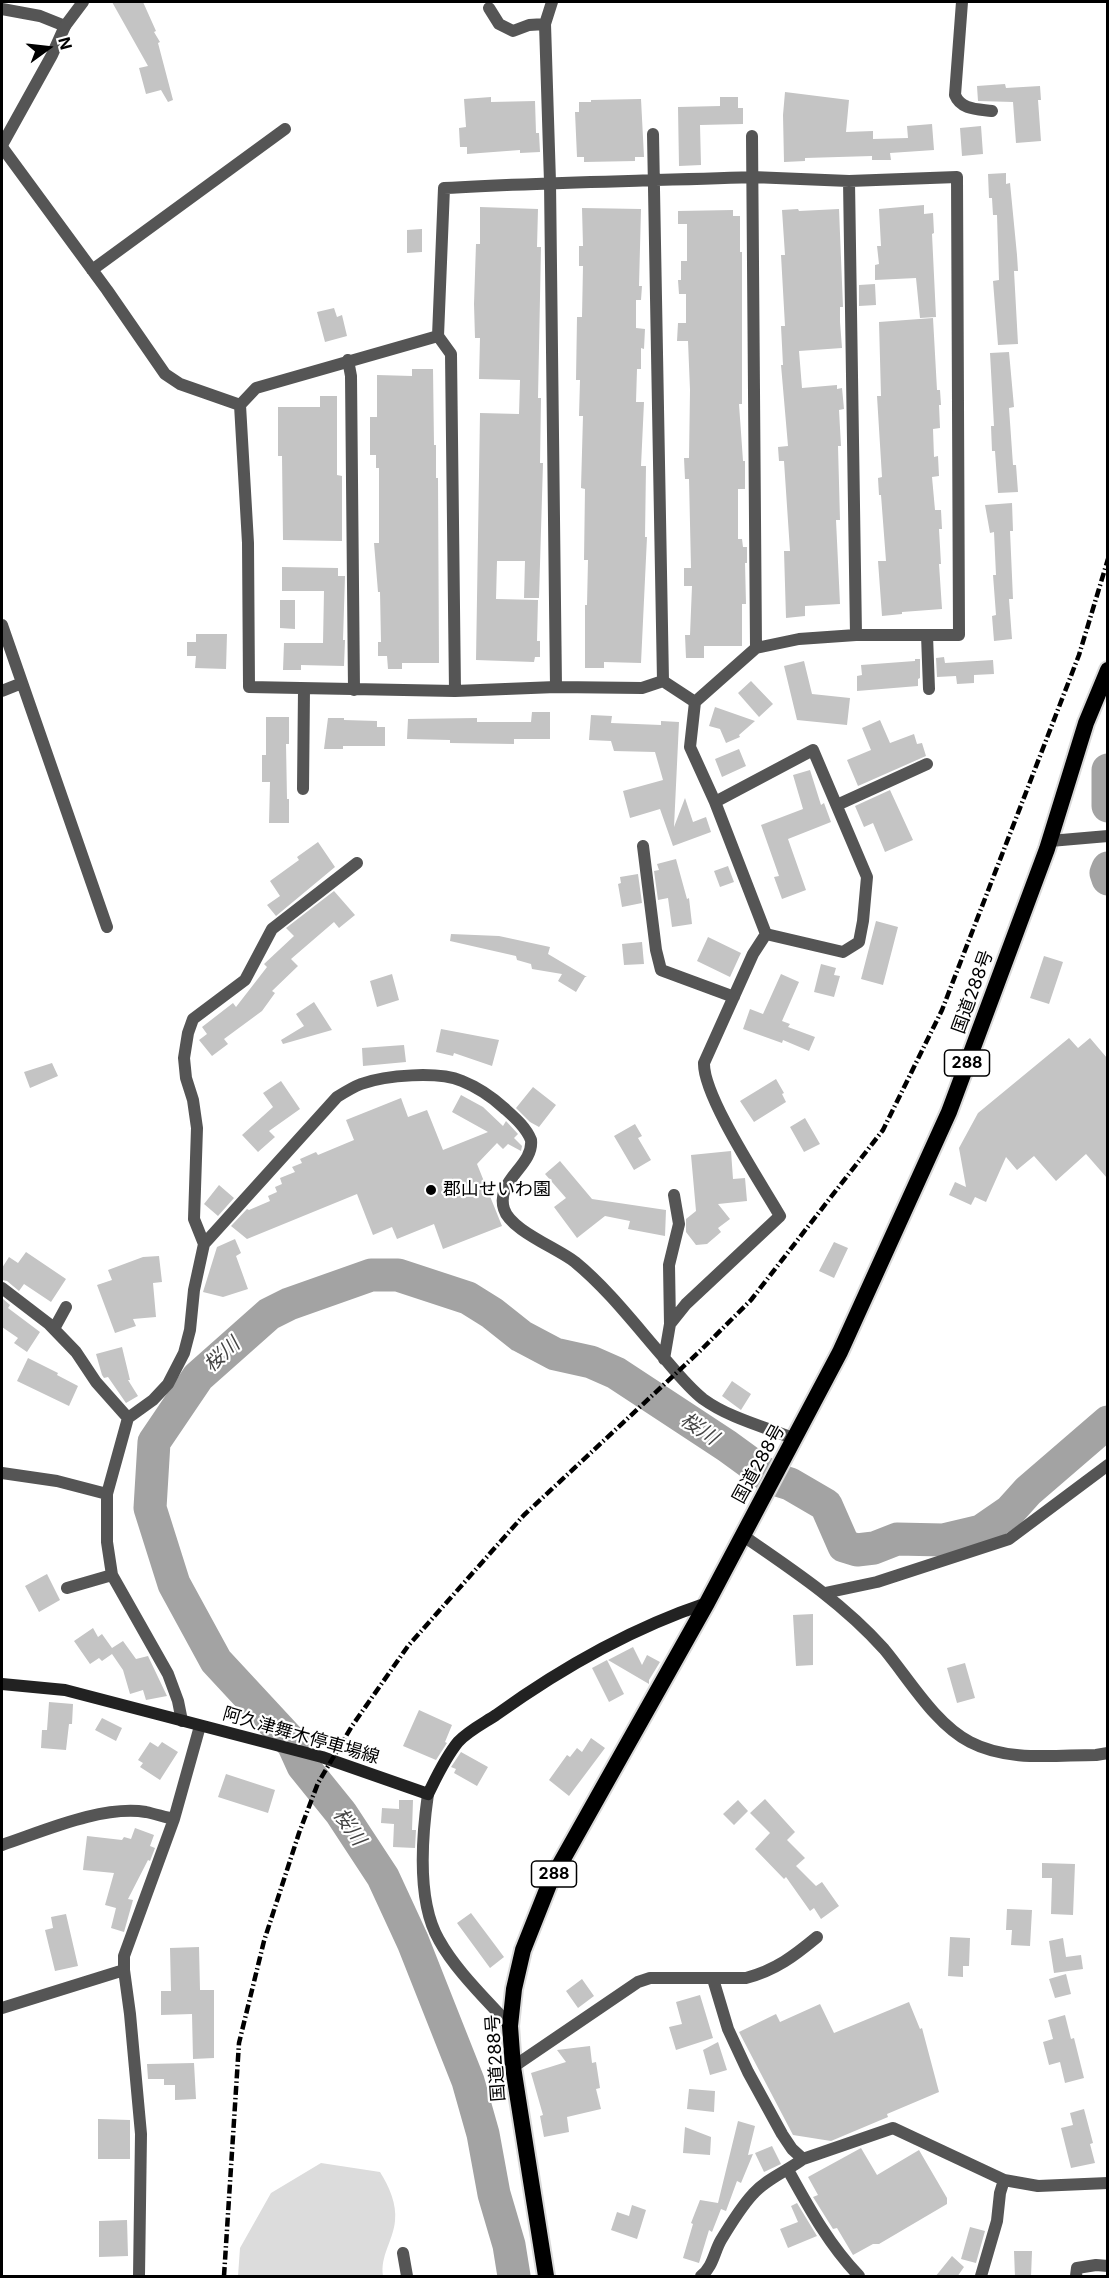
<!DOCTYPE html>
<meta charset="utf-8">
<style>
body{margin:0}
#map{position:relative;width:1109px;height:2278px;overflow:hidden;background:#fff;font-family:Inter,sans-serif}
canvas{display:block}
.frame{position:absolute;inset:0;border:3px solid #000;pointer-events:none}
.north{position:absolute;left:18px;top:18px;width:60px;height:60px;-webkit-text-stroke:4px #fff;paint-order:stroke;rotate:75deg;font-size:16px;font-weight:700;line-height:24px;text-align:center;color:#000}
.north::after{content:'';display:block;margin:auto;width:21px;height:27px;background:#000;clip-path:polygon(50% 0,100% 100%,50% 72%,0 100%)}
</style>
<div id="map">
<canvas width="1109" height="2278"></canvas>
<div class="frame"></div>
<div class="north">N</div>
</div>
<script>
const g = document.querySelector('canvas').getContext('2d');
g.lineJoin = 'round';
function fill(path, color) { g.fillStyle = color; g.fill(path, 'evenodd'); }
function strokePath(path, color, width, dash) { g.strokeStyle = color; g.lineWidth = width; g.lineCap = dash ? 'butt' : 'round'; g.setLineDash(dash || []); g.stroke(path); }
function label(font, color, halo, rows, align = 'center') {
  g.font = font + ' Inter,"Noto Sans JP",sans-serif'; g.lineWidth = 4.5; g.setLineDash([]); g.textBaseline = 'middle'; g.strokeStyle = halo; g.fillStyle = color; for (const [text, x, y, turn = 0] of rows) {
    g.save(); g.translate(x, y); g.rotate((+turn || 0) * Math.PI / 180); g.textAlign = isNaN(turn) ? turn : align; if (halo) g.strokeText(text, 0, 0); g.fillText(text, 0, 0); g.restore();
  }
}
const green = new Path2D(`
 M321,2163L380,2172C389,2186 397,2204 395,2221C393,2241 380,2256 383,2276H238L240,2248L271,2193Z`);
const river = new Path2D(`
 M1108,770V806
 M1108,868L1106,873L1108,879
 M514,2276L509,2245L494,2194L483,2134L468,2081L413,1942L383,1877L341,1813L303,1766L293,1744L216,1661L174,1584L150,1508L154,1442L198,1377L269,1314L289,1304L371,1275H398L468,1298L492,1313L521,1336L555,1354L591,1362L616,1373L727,1446L771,1478L790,1484L826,1505L844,1546L857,1550L874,1548L897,1539L943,1540L981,1531L1010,1511L1028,1491L1108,1422`);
const building = new Path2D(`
 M112,2H143L156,31L154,32L160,42L158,43L173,100L168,102L161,90L146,94L139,68L148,66Z
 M1005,84L1006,88L1040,86L1041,100H1038L1041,141L1016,143L1013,102L978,101L977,86Z
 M785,92L849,100L846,132L873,131V139L908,138L907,126L932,124L934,150L890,153L891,160H872V156L805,158V161L784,162L783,115Z
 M491,97V102L535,101L536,133H539L540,152L520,153V150L467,154V147H460L459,128L466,127L464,99Z
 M720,97H738V108H743V124L700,125L701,165L679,166L678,107L720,106Z
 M641,99L644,157H635V161L584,162V157H577L575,112H579V102H591V100Z
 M981,126L983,154L962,156L960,128Z
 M1006,173V184L1010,183L1017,255L1018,271H1014L1018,344L998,345L993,281L999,280L997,215H993L992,198H989L988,174Z
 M924,205V214L933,213L934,233L932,234L936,317L920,318L916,278L875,280V265L879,264L877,246H881L879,209Z
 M480,207L538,209L537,247H541L538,398H541L540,463H543L539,598H524L525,561H497L496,599L538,600L537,641H540V657H535L534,662L476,660L480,413L519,414L520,380L479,379L480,338H475L474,304L476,244H480Z
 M582,208L641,209L639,286H642L641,300H636V328L645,329L644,349L641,348V369H637L636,402H644L641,466H646L645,537H647L641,663L604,662V668H585V605H587L588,560H584L585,489L581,488L583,416H579L580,380H576L577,317H582L583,266H579V246H583Z
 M798,209L799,211L839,209L842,283L843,307H840V322L842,348L799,351L802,388L837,385V389L842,388L844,409L839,410L841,446H838L840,520H836L840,604L805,606V616L786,618L784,551H790L784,461H779L778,447L788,446L781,365H783L781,326H785L781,255H785L782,210Z
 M733,210V216H740V252H742V404H739L743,461H745V489H738V539H742L743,547H747V563H745L746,604H742V646H704V658H686L685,635H690L692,586H684V568H691L689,479H685L684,458H689L690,390L688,341H677L678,323H686V294H679L678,280H681V261H687V224H678V211Z
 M422,229V252L407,253V230Z
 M875,284L876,305L859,306V285Z
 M334,308L337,317L342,315L347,336L325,342L317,312Z
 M933,318L937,390H940L941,405H939L940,428L933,429L934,457L938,456L939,476L932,477L935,510H941L942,529H939L941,564H939L942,609L902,612V614L882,616L878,561H886L881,495H879L878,478L882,477L877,396H881L879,322Z
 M1009,352L1014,407L1009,408L1013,465H1016L1018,492L998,493L995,451H992L991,426H994L990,353Z
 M412,369H433L434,445H436V478H438L439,663H402V669H388L387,656H378V642H381L380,592H378L374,543H379V468H376V455H370V417H377V375L412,376Z
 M320,396H337V475L342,476V541L283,540L282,456H278V407H320Z
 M1012,503L1013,531H1010L1013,599H1009L1012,639L994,641L992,616L996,615L993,575H996L994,532L990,533L985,505Z
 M282,567L338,568V576H345L343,640H345L344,666L301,665V670H283L284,643H323L324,591H282Z
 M280,600H295V629L280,628Z
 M196,634H227L226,669L195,668L196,656H187V642H196Z
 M944,657L945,663L993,660L994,674L974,675V683L957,684L956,676L937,677L936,658Z
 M915,659H920V678L918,679V686L857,691V676L862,675L861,665L915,661Z
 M804,661L812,694L850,698L847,725L797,720L784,666Z
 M751,681L773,704L759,717L738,693Z
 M715,707L755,721L739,735L740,737L726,743L720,729L709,726Z
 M532,712H550V739H514V744L450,743V740L407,739L408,719L477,718V722H531Z
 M591,715L612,716L611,723L661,725V721L679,722L674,827L685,798L693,822L706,817L711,832L673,846L660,809L630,818L623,791L663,780L655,752L614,751L611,741L589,740Z
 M266,717H289V744H286L287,799H289V823H269L270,782H262V755H266Z
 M328,718H344V720L377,721V727H385V746H343V749H324Z
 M880,720L890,743L914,734L917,744L922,743L926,756L858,786L847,760L871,750L862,728Z
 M739,749L746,766L722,777L715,759Z
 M810,770L821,805L824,803L831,822L788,839L806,890L782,899L774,877L779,876L761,825L803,809L793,775Z
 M890,790L913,840L885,852L873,823L864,827L855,806Z
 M318,842L335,867L276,916L267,905L280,896L270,881L299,860L297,857Z
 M676,859L687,899L689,898L692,924L672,927L668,898L658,900L654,871L659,870L657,864Z
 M728,866L734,882L720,887L714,871Z
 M638,874L642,903L622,907L618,884L621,883L620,877Z
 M334,891L355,915L339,928L334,922L291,959L298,966L272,991L275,993L262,1011L224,1039L228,1044L212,1056L199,1040L207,1034L202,1027L233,1003L236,1007L267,967L264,964L294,936L286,928Z
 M876,921L898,927L883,985L861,979Z
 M451,934L499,936L550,947L548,954L587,977H585L576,992L558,981L562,974L532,969L531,964L517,960L516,956L450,941Z
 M708,937L741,953L730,977L697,961Z
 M642,942L644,964L624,965L622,944Z
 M1044,956L1063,962L1049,1004L1030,998Z
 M821,964L836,968L834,975L840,976L834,997L814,992Z
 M392,974L399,1000L377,1007L370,981Z
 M781,974L799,982L782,1021L790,1024L788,1027L815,1037L809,1051L783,1040L782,1043L743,1029L750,1009L763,1014Z
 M314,1002L332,1030L283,1044L281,1040L304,1026L296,1014Z
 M441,1029L499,1040L492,1066L454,1053L453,1056L436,1052Z
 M1069,1038L1078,1048L1090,1038L1107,1058V1178L1086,1154L1056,1181L1034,1156L1017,1170L1006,1157L986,1202L975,1197L971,1205L949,1195L955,1182L966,1187L959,1148L978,1113Z
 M404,1045L406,1062L363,1066L362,1048Z
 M52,1063L58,1076L30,1088L24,1072Z
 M776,1079L784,1093L782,1094L786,1102L754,1122L740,1101Z
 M281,1081L300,1109L269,1131L275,1137L258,1152L242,1135L273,1107L263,1093Z
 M533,1087L556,1105L539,1127L530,1122L516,1108Z
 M461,1095L483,1107L503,1126L506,1121L518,1134L514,1138L522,1146L521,1151L508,1144L503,1149L497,1143L477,1164L502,1226L443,1249L434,1224L397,1239L392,1227L373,1235L357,1194L247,1239L231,1226L247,1209L249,1210L270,1201L268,1196L277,1192L275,1187L282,1184L280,1178L295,1172L292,1167L302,1163L300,1159L316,1152L318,1155L354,1140L346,1120L401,1098L408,1117L427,1110L443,1150L488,1132L452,1112Z
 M805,1118L820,1144L804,1152L790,1127Z
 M635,1124L642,1136L638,1138L651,1160L634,1170L614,1136Z
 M731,1151L733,1179L745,1178L747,1201L718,1204L730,1219L718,1228L721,1232L707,1244L696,1245L686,1232V1219L696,1211L691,1155Z
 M560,1161L592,1199L666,1210L665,1236L628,1229L630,1221L605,1216L577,1238L554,1207L566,1198L545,1174Z
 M219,1185L234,1198L218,1216L204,1204Z
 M235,1239L241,1253L236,1256L248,1289L223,1297L203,1292L217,1247Z
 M834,1242L848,1248L834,1278L819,1271Z
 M26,1252L66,1279L51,1302L24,1284L19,1291L7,1281L2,1280V1268L9,1257L18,1263Z
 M159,1256L162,1282L153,1283L156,1317L133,1319L136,1326L115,1333L97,1285L112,1280L108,1270L143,1257Z
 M2,1298L10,1305L8,1308L40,1332L27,1352L14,1343L18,1338L2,1327Z
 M122,1347L130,1380H128L138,1396L126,1403L108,1377L104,1378L102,1375L96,1354Z
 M28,1358L58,1373L57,1375L78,1386L69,1406L17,1381Z
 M732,1381L751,1394L741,1410L722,1396Z
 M47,1574L60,1600L39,1612L25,1586Z
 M813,1614V1665L796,1666L793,1615Z
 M93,1628L98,1637L102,1634L112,1648L123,1641L136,1659L148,1656L167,1696L146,1700L143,1690L130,1694L123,1670L112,1654L102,1661L99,1658L90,1664L74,1641Z
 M633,1647L642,1665L647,1655L660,1662L649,1680V1684L608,1660Z
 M607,1660L624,1694L609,1702L592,1668Z
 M965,1663L975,1698L957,1703L947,1668Z
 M49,1702L73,1704L72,1724H69L66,1750L41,1748L42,1730H47Z
 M419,1710L452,1725L445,1742L447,1743L436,1760L403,1746Z
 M102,1718L122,1728L116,1741L95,1730Z
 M591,1738L605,1748L569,1796L549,1780L567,1755L570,1757L577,1748L582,1752Z
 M150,1742L158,1747L162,1742L178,1752L160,1780L140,1767L143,1763L138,1760Z
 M461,1752L488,1767L477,1786L454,1773L456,1769L451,1767Z
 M226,1774L275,1790L268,1813L218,1797Z
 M765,1799L795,1832L787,1840L805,1858L796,1866L816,1886L822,1882L839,1906L821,1919L814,1908L810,1911L786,1877L784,1879L755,1849L770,1833L750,1813Z
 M399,1800H413L412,1830H416L415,1848L393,1847L394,1824L381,1823L382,1808L399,1809Z
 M738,1800L748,1811L734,1825L723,1814Z
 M135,1828L154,1835L150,1846L155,1848L150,1861L148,1860L128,1899L133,1900L124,1932L111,1928L116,1908L105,1905L114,1873L83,1870L87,1836L122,1840L124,1837L131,1839Z
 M1042,1863L1075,1864L1073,1915L1051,1914L1052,1878H1042Z
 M1007,1909L1032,1910L1030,1946L1011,1945L1012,1930H1006Z
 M471,1913L504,1957L490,1968L457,1923Z
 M66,1914L78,1966L55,1971L45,1930L53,1928L51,1917Z
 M950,1937L970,1938L969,1966H963V1977L948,1976Z
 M1063,1938L1066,1957L1081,1955L1083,1969L1054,1973L1049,1941Z
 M199,1947L200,1990H214V2058L193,2059L192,2014L161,2015V1991H171L170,1948Z
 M1066,1974L1071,1994L1055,1998L1049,1979Z
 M582,1979L594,1996L578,2008L566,1991Z
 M700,1995L713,2038L676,2050L669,2027L682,2024L676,2002Z
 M909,2002L920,2029L922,2028L939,2092L887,2114L888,2117L831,2141L793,2135L739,2032L776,2014L780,2022L820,2004L834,2033Z
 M1065,2015L1071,2039L1074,2038L1084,2078L1065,2083L1060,2062L1049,2065L1043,2042L1053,2039L1048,2020Z
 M718,2042L727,2070L710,2075L703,2050Z
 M590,2046L592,2063L596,2062L600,2088L596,2089L601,2109L567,2117L569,2132L544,2137L540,2116L543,2115L531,2073L566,2062L557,2050Z
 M194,2063L196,2099L175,2100V2085H164V2079H148L147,2064Z
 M689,2089L715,2091L714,2112L687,2109Z
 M1084,2109L1093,2143L1090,2144L1095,2163L1071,2168L1061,2128L1073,2125L1070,2113Z
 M98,2119L130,2120V2159H98Z
 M738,2121L755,2126L748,2155L753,2154L741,2183L737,2181L726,2211L721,2209L712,2232L709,2230L699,2263L683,2258L693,2224L691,2223L700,2200L718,2203Z
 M685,2127L711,2137L710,2155L683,2153Z
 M772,2146L781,2164L764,2172L755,2153Z
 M861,2148L877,2175L919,2150L947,2198V2204L879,2244H873L853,2255L837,2228L833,2229L813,2197L818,2195L808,2177Z
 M797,2203L817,2236L788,2248L780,2229L798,2222L791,2206Z
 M632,2205L646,2210L637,2239L611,2230L617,2212L629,2216Z
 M127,2220L128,2256L99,2257V2221Z
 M970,2227L985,2231L976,2263L961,2259Z
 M1014,2251H1032L1031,2277H1015Z
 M952,2256L964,2267L957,2277H935Z`);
const minor = new Path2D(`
 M552,2L545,24L550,182L556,687
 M962,2L955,95C961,110 978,109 992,111
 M489,8L499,24L513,31L529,25L545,24
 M2,9L40,16L65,26
 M653,134L663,681
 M752,136L756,648
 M2,147L107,290L165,374L180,384L240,405
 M752,177L849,181L957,177L959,635H856L799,639L756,648L695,702L663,681L642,688L556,687L455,691L249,687L248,543L240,405L256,388L438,336L444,188C546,182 649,181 752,177Z
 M849,181L856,635
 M92,270L285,129
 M438,336L451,354L455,691
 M348,360L351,376L354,690
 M2,625L107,927
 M927,635L929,689
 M2,691L22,683
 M303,789L304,689
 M715,802L813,750L867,877L863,921L859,942L843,952L766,934
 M837,805L927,764
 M1050,841L1108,836
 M643,846L656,950L661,970L734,997
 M204,1244L337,1097C345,1092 353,1087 361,1084C386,1075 438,1071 462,1081C477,1087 492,1097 504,1108C514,1117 526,1127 531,1140C534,1166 495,1180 504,1209C510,1230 557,1248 575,1262C609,1290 636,1326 665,1359C677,1373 689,1388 703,1399C729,1418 765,1427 795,1439
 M2,1288L49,1324L76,1352L96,1382L128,1418
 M670,1324L669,1265L679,1224L674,1195
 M54,1329L66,1307
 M664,1359L670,1324L686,1304L780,1216C761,1183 703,1096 704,1063L753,954L766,934L715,802L690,747L695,702
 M2,1473L57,1481L107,1494
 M67,1588L112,1575
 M825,1593L877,1582L1009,1539L1108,1465
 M182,1721L178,1701L168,1674L112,1575L107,1542V1494L128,1418L153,1400L168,1384L184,1353L190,1330L194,1290L204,1244L194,1219L197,1128L193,1100L186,1078L184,1058L188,1033L193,1019L245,980L272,929L357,863
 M428,1794C422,1836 417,1902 439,1940C456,1971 487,2000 510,2026
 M2,1845C44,1831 102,1805 146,1812C155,1814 165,1817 174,1819
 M713,1979L728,2029L748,2072L782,2134L792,2149L803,2159L893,2128L1004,2180L1038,2186L1108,2183
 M2,2008L124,1970
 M513,2067L638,1982L650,1978H746C776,1970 794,1956 817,1937
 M788,2170C809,2208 829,2245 859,2276
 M403,2253L407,2276
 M139,2276L141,2134L130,2014L124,1970V1956L174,1819L200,1726
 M701,2276C713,2267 714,2252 721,2240C730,2225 741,2207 753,2194C766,2179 787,2171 803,2159
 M981,2276L997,2221L1000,2193L1004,2180
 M1076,2276L1077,2268L1096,2265L1108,2266`);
const tertiary = new Path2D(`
 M2,145L52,55L65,26L83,2
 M742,1535C793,1570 843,1603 884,1649C909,1679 935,1724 970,1742C1008,1762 1055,1755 1096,1755L1108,1753`);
const secondary = new Path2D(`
 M2,1684L65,1690L322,1757L428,1794C437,1776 445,1758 458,1742C468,1731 484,1723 496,1715C560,1669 632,1628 707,1603`);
const trunk = new Path2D(`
 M546,2276L513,2067L510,2026L514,1989L523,1950L550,1882L707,1603L840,1352L949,1112L1047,849L1086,723L1108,670`);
const rail = new Path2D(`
 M224,2276L239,2043L264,1941L299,1833L318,1783L352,1726L408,1646L524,1515L700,1351L751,1300L883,1130L942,1010L1079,655L1108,559`);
const markers = [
 [431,1190,6,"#000"]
];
const shields = [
 [967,1063,45],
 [554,1874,45]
];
const shieldNames = [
 ["288",967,1063],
 ["288",554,1874]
];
const streetNames = [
 ["国道288号",973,992,-70],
 ["国道288号",759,1464,-61],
 ["阿久津舞木停車場線",301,1736,16],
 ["国道288号",496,2058,-94]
];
const poiNames = [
 ["郡山せいわ園",443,1190]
];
const waterNames = [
 ["桜川",222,1355,-42],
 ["桜川",699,1429,34],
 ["桜川",349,1827,55]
];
fill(green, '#dcdcdc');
strokePath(river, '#a3a3a3', 33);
fill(building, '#c4c4c4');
strokePath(trunk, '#dbdbdb', 20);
strokePath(minor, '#555', 12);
strokePath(tertiary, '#555', 12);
strokePath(secondary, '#222', 12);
strokePath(trunk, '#000', 16);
strokePath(rail, '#000', 4.5, [9, 3, 1.5, 3]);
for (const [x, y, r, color] of markers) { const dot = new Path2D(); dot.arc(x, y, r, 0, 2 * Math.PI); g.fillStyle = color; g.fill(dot); strokePath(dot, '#fff', 2); }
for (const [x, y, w] of shields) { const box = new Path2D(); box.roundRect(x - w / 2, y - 13, w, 26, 4.5); g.fillStyle = '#fff'; g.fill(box); strokePath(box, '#000', 1.5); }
label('bold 16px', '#000', null, shieldNames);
label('18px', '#000', '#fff', streetNames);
label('18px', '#000', '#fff', poiNames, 'left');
label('italic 20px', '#444', '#fff', waterNames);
</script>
